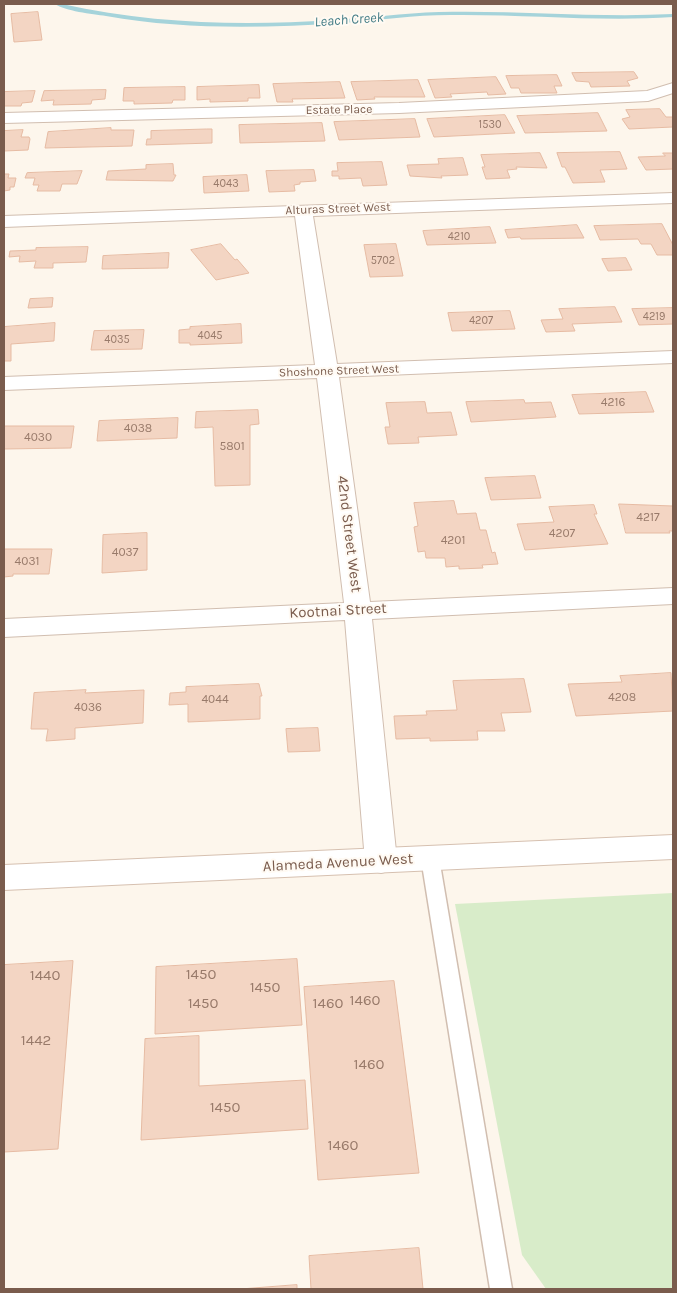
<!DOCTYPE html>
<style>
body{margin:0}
#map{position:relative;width:677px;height:1293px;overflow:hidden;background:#fdf6ec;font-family:Karla,sans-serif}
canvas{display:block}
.frame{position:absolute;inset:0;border:5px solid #7a5c4d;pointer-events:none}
</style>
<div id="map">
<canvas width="677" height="1293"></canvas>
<div class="frame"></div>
</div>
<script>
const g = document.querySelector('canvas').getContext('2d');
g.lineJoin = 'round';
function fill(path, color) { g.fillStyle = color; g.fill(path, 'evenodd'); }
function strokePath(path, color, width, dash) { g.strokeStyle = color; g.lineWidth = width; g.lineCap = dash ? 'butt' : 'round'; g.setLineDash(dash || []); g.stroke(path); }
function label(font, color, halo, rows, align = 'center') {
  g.font = font + ' Karla,sans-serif'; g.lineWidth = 4; g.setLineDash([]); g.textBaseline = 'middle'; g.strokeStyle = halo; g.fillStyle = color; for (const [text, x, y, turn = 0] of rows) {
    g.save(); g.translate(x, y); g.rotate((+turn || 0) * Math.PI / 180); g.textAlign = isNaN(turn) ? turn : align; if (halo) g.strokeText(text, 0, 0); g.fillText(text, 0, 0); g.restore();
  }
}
const green = new Path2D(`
 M673,893V1289H546L522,1255L455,904Z`);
const stream = new Path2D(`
 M55,4H62C152,24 242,26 333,20C368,18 403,13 439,12C517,10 595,18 673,14V17C599,22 524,14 450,15C414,15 379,20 344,23C264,28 184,30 106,16C92,14 65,11 55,4Z`);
const building = new Path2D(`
 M38,12L42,40L14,42L11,14Z
 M634,72L638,78L627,81L630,86L591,87L589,82L576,81L572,73Z
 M557,75L562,86H554L557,93H521L519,88H511L506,76Z
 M496,77L506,94L488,95L487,92L450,94L452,97L435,98L428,80Z
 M418,80L425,97H374L375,99L357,100L351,82Z
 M340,82L345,98L292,99L293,102H277L273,84Z
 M259,85L260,98H248V101L210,102V99L197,100V87Z
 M185,87V100H173L172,103L134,104V101H123L124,88Z
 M106,90L105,99L92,100L91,104L53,105L54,100L41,101L44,91Z
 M35,91L32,102L22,103L21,106H4V92Z
 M660,109L666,117H673V127L629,129L622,119L630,117L626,110Z
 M598,113L607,131L525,133L517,116Z
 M505,115L515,133L434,137L427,119Z
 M415,119L420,137L339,140L334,122Z
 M322,123L325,141L240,143L239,125Z
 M111,128V130H134L132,146L45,148L48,132Z
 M207,129H212V143L146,145L147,139H151V131Z
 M23,130L21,137H29L30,139L28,150L4,151V131Z
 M620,152L627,169L600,170L605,182L573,183L565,167H562L557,153Z
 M540,153L547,168L516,167L517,169L507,170L510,178L486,179L482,167H485L481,155Z
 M663,153H673V169L646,170L638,157L665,156Z
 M463,158L468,175L441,176L442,178L410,176L407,165L439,164L438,159Z
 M382,162L387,185L363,186L361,178L339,179V176H332V171H338L337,163Z
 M173,164L174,175H176L173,181L106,180L108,171L146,169V165Z
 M314,170L316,181L300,182V184L294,185L295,191L269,192L266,171Z
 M82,171L77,184H62L60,191H37L39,185H33L35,178H25L27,173Z
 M4,174H9L8,178H16L14,187H10V190L4,191Z
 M247,175L249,191L204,193L203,177Z
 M662,224L673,245V255H657L651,244H641L638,239L600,240L594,226Z
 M577,225L584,238L521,239L520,237L508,238L505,230Z
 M490,227L496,243L427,245L423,231Z
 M221,244L235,260L237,259L249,273L216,280L191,250Z
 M396,244L403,276L370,277L364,245Z
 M88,247L86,262L53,263V268H34L36,261L19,262L20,256L9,257L10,251L36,250V248Z
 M169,253L168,268L102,269L103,256Z
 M626,258L632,270L608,271L602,259Z
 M53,298L52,307L28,308L30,299Z
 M615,307L622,322L572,324L575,331L546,332L541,320L563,319L559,309Z
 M673,308V324L639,325L632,309Z
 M510,311L515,329L452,331L448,313Z
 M55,323L54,341L11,344V361H4V327Z
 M241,324L242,343L190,345V343H179V330L190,329V327Z
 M144,330L142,349L91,350L94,331Z
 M646,392L654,412L579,414L572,395Z
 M524,400L525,403L551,402L556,417L471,422L466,402Z
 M425,402L427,413L451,412L457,435L418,437L419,443L388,444L385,427H390L386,403Z
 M258,410L259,424L250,425V485L215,486L213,427L195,428L196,412Z
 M178,418L177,438L97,441L99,421Z
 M4,426H74L71,448L4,449Z
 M535,476L541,498L491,500L485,478Z
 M454,501L457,514L476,513L480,530H486L492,553L495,552L498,564L482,565L483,568L459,569V566L446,567L445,558H426L425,551L418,552L414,527L418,526L414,503Z
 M619,504L673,506V531H669L670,533H626Z
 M594,505L597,514H594L608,544L525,550L517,524L554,522L549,507Z
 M147,533V570L102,573L103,535Z
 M4,549H52L49,574H13V576L4,577Z
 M671,673L673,711L576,716L568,684L622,682L620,676Z
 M524,679L531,712L501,713L505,731H477L478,740L430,741V738L396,739L394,716L427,715L426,711L457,710L453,681Z
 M259,684L262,696H260V719L188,722V704L169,705L170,693L186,692V687Z
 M86,690L85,693L144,690L143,723L75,728V739L46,741L48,729H31L34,693Z
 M318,728L320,751L288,752L286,729Z
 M297,959L302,1025L155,1034L156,967Z
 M73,961L58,1149L4,1152V965Z
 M394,981L419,1173L318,1180L304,987Z
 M199,1036V1086L305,1080L308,1129L141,1140L145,1039Z
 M419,1248L423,1289H311L309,1256Z
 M297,1285V1289H241Z`);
const lane = new Path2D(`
 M430,851L436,853L439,858L512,1289H490L421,858L424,853Z`);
const street = new Path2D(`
 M673,83V93L648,101L399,113L4,123V113L399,103L647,91Z
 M673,193V203L313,216L337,364L673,351V363L339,377L370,602L673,588V604L372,619L397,861L392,870L381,873L370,870L365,861L345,620L4,637V619L344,603L317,378L4,390V377L315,365L295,216L4,227V216Z`);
const secondary = new Path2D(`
 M673,835V859L4,890V865Z`);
const farNumbernames = [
 ["1530",490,125],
 ["4043",226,184],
 ["4210",459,237],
 ["5702",383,261],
 ["4219",654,317],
 ["4207",481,321],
 ["4045",210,336],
 ["4035",117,340]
];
const farStreetnames = [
 ["Estate Place",339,110,-1],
 ["Alturas Street West",338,209,-2],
 ["Shoshone Street West",339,371,-2]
];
const numberNames = [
 ["4216",613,403],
 ["4038",138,429],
 ["4030",38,438],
 ["5801",232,447],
 ["4217",648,518],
 ["4207",562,534],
 ["4201",453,541],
 ["4037",125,553],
 ["4031",27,562],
 ["4208",622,698],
 ["4044",215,700],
 ["4036",88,708]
];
const farWaternames = [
 ["Leach Creek",349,20,-4]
];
const streetNames = [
 ["42nd Street West",349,534,83],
 ["Kootnai Street",338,611,-3],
 ["Alameda Avenue West",338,863,-3]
];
const nearNumbernames = [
 ["1450",201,975],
 ["1440",45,976],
 ["1450",265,988],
 ["1460",365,1001],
 ["1450",203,1004],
 ["1460",328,1004],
 ["1442",36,1041],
 ["1460",369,1065],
 ["1450",225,1108],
 ["1460",343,1146]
];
fill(green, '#d8ecc9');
fill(stream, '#a5d3da');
fill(building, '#f3d5c3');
strokePath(building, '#e6bba3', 1);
strokePath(lane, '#d1beb0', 3);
strokePath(street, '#d1beb0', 2);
strokePath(secondary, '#d6c0b0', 2);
fill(lane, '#fff');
fill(street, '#fff');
fill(secondary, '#fff');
label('11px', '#987a6a', null, farNumbernames);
label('12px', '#7a5c4d', '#fffaf3', farStreetnames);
label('12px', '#987a6a', null, numberNames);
label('italic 14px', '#437c86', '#fffaf3', farWaternames);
label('15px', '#7a5c4d', '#fffaf3', streetNames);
label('15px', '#987a6a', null, nearNumbernames);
</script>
